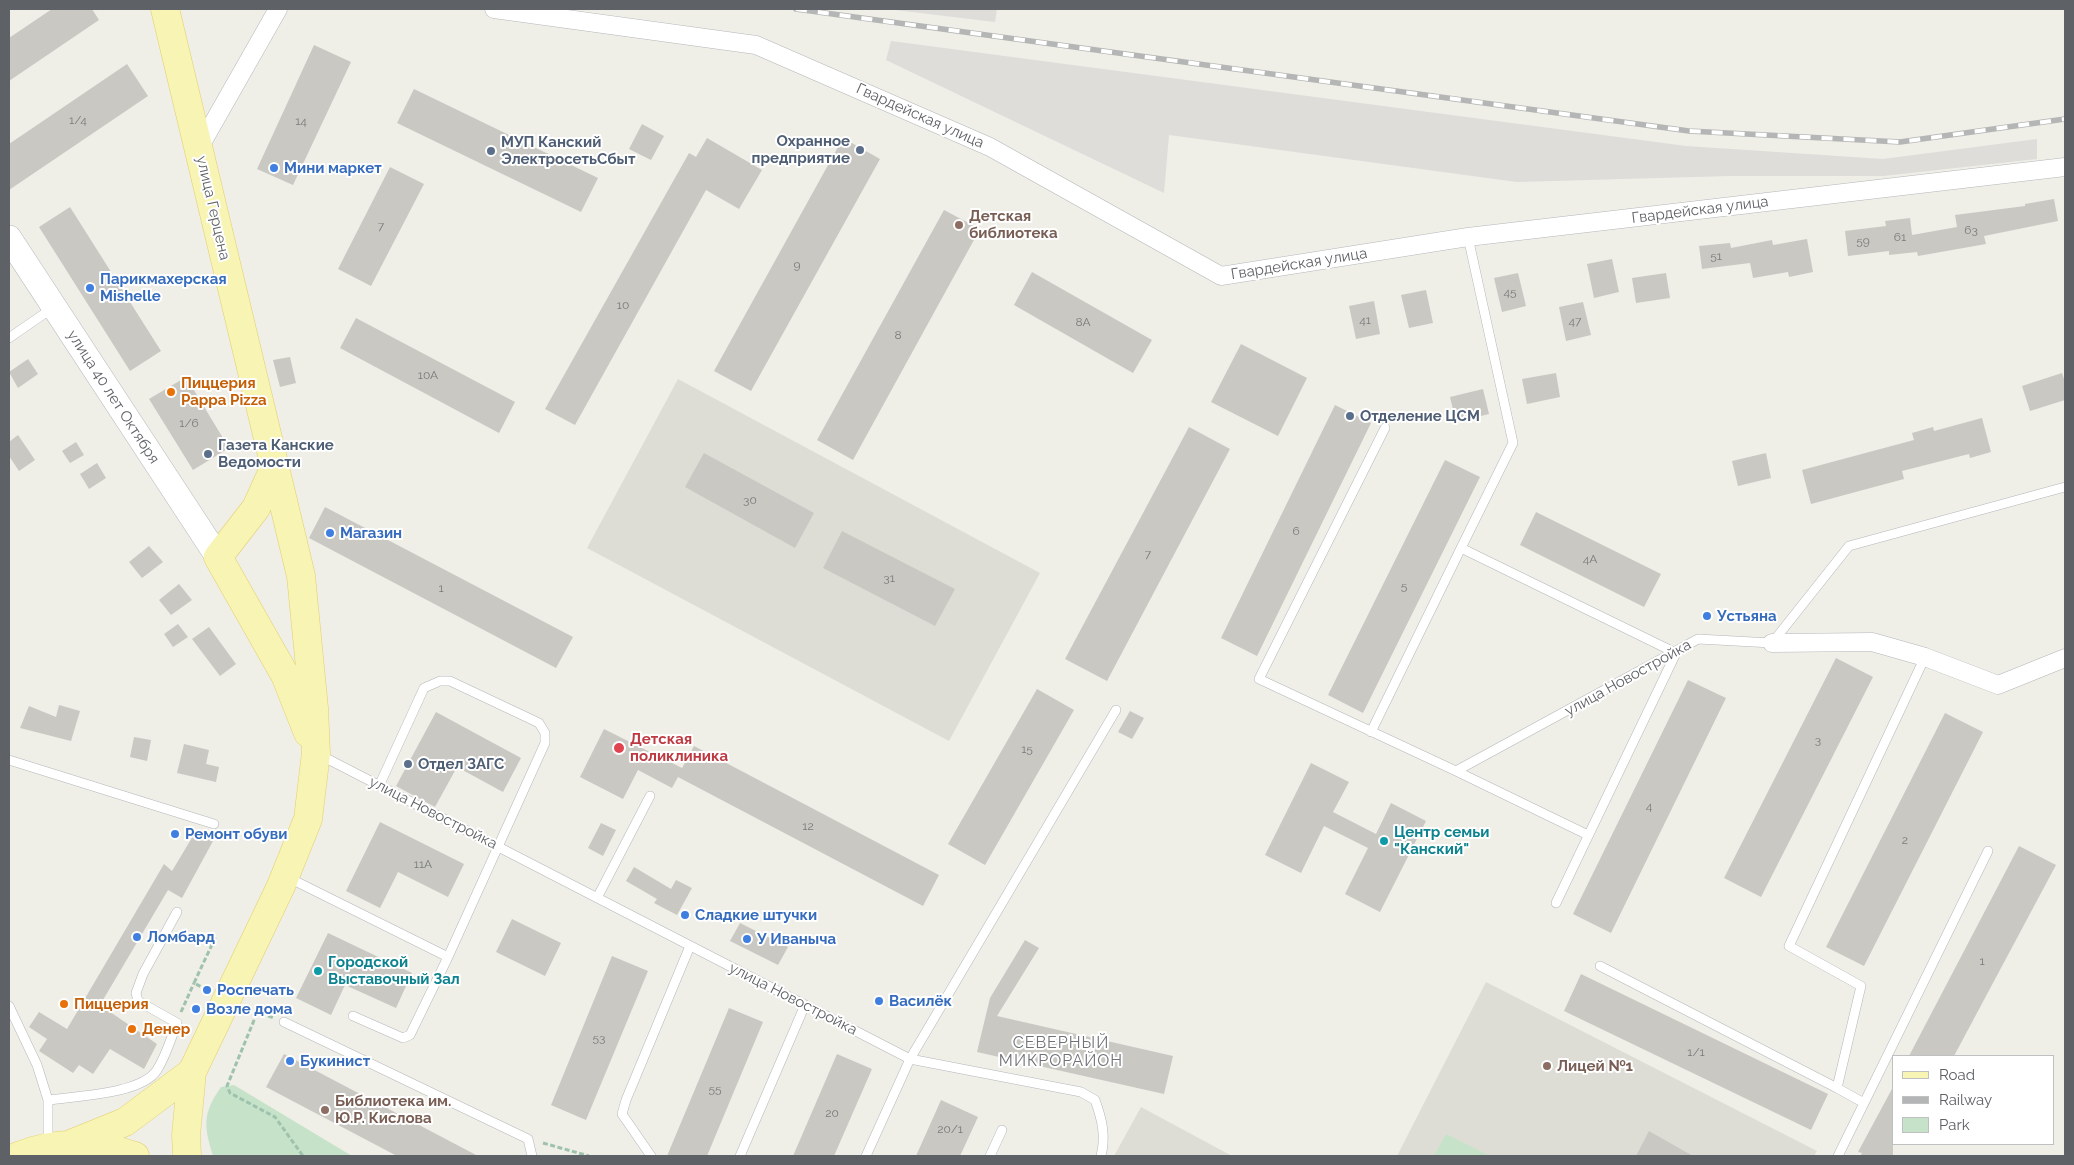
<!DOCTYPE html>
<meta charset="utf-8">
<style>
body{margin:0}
#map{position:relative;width:2074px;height:1165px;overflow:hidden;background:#efeee7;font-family:Raleway,sans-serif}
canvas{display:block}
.frame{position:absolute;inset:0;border:10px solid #5e6165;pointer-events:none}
.legend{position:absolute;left:1892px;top:1055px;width:162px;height:90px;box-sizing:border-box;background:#fff;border:1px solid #bfc0c1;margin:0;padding:6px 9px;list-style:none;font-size:15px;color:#5e6165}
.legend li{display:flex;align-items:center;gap:10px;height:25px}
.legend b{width:25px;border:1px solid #bfc0c1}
</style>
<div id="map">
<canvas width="2074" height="1165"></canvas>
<div class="frame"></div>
<ul class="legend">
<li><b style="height:6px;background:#f7f4b4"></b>Road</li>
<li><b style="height:6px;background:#b4b5b5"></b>Railway</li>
<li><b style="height:14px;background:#c6e3ca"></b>Park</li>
</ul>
</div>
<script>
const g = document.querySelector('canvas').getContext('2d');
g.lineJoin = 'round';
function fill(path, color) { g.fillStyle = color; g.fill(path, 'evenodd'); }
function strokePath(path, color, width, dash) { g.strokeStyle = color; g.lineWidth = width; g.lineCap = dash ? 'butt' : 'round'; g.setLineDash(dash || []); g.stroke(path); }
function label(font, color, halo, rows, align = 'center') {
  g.font = font + ' Raleway,sans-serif'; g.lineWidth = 4; g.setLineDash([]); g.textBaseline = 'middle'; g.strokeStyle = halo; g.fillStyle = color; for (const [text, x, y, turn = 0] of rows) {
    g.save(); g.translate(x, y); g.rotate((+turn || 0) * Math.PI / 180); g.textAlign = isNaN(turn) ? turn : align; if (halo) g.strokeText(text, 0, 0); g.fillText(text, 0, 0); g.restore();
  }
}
const industrial = new Path2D(`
 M887,9H997L995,22Z
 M891,41L1686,146L1883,159L2037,139V159L1883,176H1729L1517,182L1169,135L1164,193L886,60Z`);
const education = new Path2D(`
 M678,379L1040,573L949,741L587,548Z
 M1486,982L1817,1151L1814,1156H1397Z
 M1141,1107L1232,1156H1114Z`);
const green = new Path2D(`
 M234,1085L352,1156H213C204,1126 202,1114 221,1087Z
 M1446,1134L1490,1156H1434Z`);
const building = new Path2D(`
 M52,9H92L99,20L9,81V38Z
 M314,45L351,62L293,185L257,169Z
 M127,64L148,96L9,190V144Z
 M414,89L598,178L581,212L397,123Z
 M642,124L664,136L651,160L629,149Z
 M707,138L762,170L739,209L706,190L575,425L545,409L689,153L696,157Z
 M843,138L880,159L751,391L714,371Z
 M390,167L424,184L371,286L338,269Z
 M2054,199L2058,221L1984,236L1986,244L1918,256L1917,252L1889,255V251L1848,256L1845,231L1886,226L1885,221L1910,218L1912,235L1957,227L1955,215L2025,206V204Z
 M70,207L161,351L130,371L39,227Z
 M944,210L980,229L853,460L817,440Z
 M1807,239L1813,272L1789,277L1788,272L1753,278L1750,263L1702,269L1699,246L1730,243L1731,248L1772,240L1773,245Z
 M1612,259L1619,292L1594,298L1587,264Z
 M1032,272L1152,340L1133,373L1014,305Z
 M1518,273L1526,306L1502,312L1494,278Z
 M1666,273L1670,298L1636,303L1632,278Z
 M1426,290L1433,323L1409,328L1401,295Z
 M1374,301L1380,334L1356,339L1349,306Z
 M1583,302L1591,335L1566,341L1559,307Z
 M356,318L515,402L499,433L340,348Z
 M1241,344L1307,378L1278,436L1211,402Z
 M290,357L296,383L280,387L273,360Z
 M28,359L38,374L18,388L9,372Z
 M1556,373L1560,397L1527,404L1522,379Z
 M2062,373L2065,382V400L2030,411L2022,386Z
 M186,377L229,448L193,470L149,399Z
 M1483,389L1489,414L1456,422L1450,397Z
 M1335,405L1371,423L1257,656L1221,638Z
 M1982,418L1991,452L1970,458L1969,454L1902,471L1904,479L1811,504L1802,470L1914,440L1912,433L1933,427L1934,431Z
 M1189,427L1230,449L1107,681L1065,659Z
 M18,435L35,460L19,471L9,456V442Z
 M76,442L84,455L70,463L62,451Z
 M704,453L814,513L795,548L685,487Z
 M1766,453L1771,478L1738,486L1732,461Z
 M1445,460L1480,477L1363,713L1328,695Z
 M97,463L106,478L89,489L80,474Z
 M325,507L573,637L556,668L309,538Z
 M1536,512L1661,574L1644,607L1520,545Z
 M842,531L955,589L935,626L823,568Z
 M149,546L163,562L142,578L129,562Z
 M179,584L192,600L171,615L159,600Z
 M178,624L188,637L173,647L164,634Z
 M209,627L236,664L220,676L192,639Z
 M1836,658L1873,677L1761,897L1724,878Z
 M1688,680L1726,698L1611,933L1573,914Z
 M1037,689L1074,710L985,865L948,844Z
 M59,705L80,711L71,741L20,728L29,706L56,717Z
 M1130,711L1144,718L1132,739L1118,732Z
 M436,712L521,758L503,792L457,767L435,807L396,786Z
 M1945,713L1983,732L1864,966L1826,947Z
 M604,729L682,768L681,770L694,746L939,875L923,906L678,777L672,788L638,770L623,799L580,777Z
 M134,737L151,740L147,761L130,757Z
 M184,744L209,750L206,764L219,767L216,782L177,773Z
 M1311,763L1349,782L1333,812L1376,834L1391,803L1426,821L1380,912L1345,894L1368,848L1324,826L1301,873L1265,855Z
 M380,822L464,864L448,897L398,872L380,908L346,891Z
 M601,823L616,830L603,856L588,848Z
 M196,831L213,841L182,898L168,890L100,1005L157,1044L144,1069L110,1049L93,1074L79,1065L73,1073L39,1051L47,1039L29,1027L39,1012L67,1029L164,864L172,871Z
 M2019,846L2056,865L1954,1056H1909Z
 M634,867L671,889L676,880L692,888L677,915L654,903L657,899L626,881Z
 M512,919L561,943L545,976L496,952Z
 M740,923L788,947L778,965L730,941Z
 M328,933L412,973L396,1008L345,985L331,1015L296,998Z
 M1025,940L1039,948L997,1016L1173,1056L1164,1094L977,1052L990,998Z
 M612,956L648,971L586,1120L551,1105Z
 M1581,974L1828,1094L1811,1130L1564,1011Z
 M729,1008L763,1022L707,1156H667Z
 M284,1054L478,1156H397L266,1087Z
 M837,1054L872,1069L834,1156H793Z
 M1893,1087V1156H1860L1862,1153L1858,1152Z
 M941,1100L978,1117L960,1156H916Z
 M1649,1131L1693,1156H1636Z`);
const path = new Path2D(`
 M207,990L194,983L216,936
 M247,1008L274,1018
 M181,1012L194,983
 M257,1013L227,1086L230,1093L275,1117L303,1156
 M543,1143L589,1156`);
const service = new Path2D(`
 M1468,237L1513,443L1461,548L1676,653L1556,903
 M9,338L54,307
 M1385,428L1259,679L1456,771L1698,639L1772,643L1849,546L2065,487
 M1371,732L1461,548
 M318,754L910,1059L1116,710
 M9,760L214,824
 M1456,771L1588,835
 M287,877L448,957L545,743V733L539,723L450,681H440L424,688L379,786
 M597,898L650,796
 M1600,966L1837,1088
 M9,1006L37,1065L48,1100V1144
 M353,1016L403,1038L410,1035L448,957
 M284,1022L528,1139L532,1156
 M48,1100C76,1096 142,1094 157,1070C166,1056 171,1038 177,1023L138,1001L136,993L143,974L177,912
 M1864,1103L1837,1088L1861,986L1789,946L1925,657
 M651,1156L622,1114L626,1100L690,946
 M740,1156L805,1005
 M866,1156L910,1059L1081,1092L1095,1100C1102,1119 1106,1136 1101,1156
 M990,1156L1002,1130
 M1838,1156L1988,851`);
const minor = new Path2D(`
 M494,9L756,45L990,147L1221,276L1468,237L2065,167
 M199,148L278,9
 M1772,643L1872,642L1925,657L1998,685L2065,658`);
const secondary = new Path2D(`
 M9,238L218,557`);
const primary = new Path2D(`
 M165,9L301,576L314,708L316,753L308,819L281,886L192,1072L186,1135L187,1156
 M275,466L256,508L218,557L285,675L308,733
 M73,1143L125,1122L192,1072
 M18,1156C59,1140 93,1142 135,1156`);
const rail = new Path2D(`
 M796,9L1689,131L1900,142L2065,119`);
const markers = [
 [860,150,5,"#5c6f8a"],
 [491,151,5,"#5c6f8a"],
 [274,168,5,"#3f7fe0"],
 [959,225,5,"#8d6e63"],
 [90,288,5,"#3f7fe0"],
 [171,392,5,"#e8710a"],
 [1350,416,5,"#5c6f8a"],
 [208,454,5,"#5c6f8a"],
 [330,533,5,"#3f7fe0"],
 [1707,616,5,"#3f7fe0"],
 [619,748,6,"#e0444e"],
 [408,764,5,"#5c6f8a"],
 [175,834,5,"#3f7fe0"],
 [1384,841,5,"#0f9aa8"],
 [685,915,5,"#3f7fe0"],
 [137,937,5,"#3f7fe0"],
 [747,939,5,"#3f7fe0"],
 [318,971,5,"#0f9aa8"],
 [207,990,5,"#3f7fe0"],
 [879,1001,5,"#3f7fe0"],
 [64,1004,5,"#e8710a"],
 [196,1009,5,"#3f7fe0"],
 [132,1029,5,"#e8710a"],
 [290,1061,5,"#3f7fe0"],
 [1547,1066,5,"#8d6e63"],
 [325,1110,5,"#8d6e63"]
];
const numberNames = [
 ["1/4",78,120],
 ["14",301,121],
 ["7",381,226],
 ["63",1971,230],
 ["61",1900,237],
 ["59",1863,241],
 ["51",1716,256],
 ["9",797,265],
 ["45",1510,292],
 ["10",623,305],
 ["41",1365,320],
 ["47",1575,321],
 ["8А",1083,322],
 ["8",898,335],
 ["10А",428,375],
 ["1/6",189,423],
 ["30",750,500],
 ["6",1296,531],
 ["7",1148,554],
 ["4А",1590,559],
 ["31",889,578],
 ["5",1404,586],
 ["1",441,588],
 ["3",1818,740],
 ["15",1027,749],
 ["4",1649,806],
 ["12",808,826],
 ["2",1905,840],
 ["11А",423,864],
 ["1",1982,961],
 ["53",599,1038],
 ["1/1",1696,1052],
 ["55",715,1089],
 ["20",832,1113],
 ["20/1",950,1129]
];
const streetNames = [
 ["Гвардейская улица",920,116,24],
 ["улица Герцена",213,208,77],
 ["Гвардейская улица",1700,210,-7],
 ["Гвардейская улица",1299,264,-9],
 ["улица 40 лет Октября",113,397,57],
 ["улица Новостройка",1628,678,-29],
 ["улица Новостройка",433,813,27],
 ["улица Новостройка",793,999,27]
];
const serviceNames = [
 ["Охранное",850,141,"right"],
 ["предприятие",850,158,"right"],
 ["МУП Канский",501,142],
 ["ЭлектросетьСбыт",501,159],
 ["Отделение ЦСМ",1360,416],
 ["Газета Канские",218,445],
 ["Ведомости",218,462],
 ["Отдел ЗАГС",418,764]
];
const shopNames = [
 ["Мини маркет",284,168],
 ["Парикмахерская",100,279],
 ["Mishelle",100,296],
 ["Магазин",340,533],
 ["Устьяна",1717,616],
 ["Ремонт обуви",185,834],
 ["Сладкие штучки",695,915],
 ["Ломбард",147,937],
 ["У Иваныча",757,939],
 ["Роспечать",217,990],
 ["Василёк",889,1001],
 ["Возле дома",206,1009],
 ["Букинист",300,1061]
];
const educationNames = [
 ["Детская",969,216],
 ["библиотека",969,233],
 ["Лицей №1",1557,1066],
 ["Библиотека им.",335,1101],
 ["Ю.Р. Кислова",335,1118]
];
const foodNames = [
 ["Пиццерия",181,383],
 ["Pappa Pizza",181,400],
 ["Пиццерия",74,1004],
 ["Денер",142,1029]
];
const healthNames = [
 ["Детская",630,739],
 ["поликлиника",630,756]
];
const cultureNames = [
 ["Центр семьи",1394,832],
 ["\"Канский\"",1394,849],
 ["Городской",328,962],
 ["Выставочный Зал",328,979]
];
const neighbourhoodNames = [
 ["СЕВЕРНЫЙ",1061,1043],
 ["МИКРОРАЙОН",1061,1061]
];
fill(industrial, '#deddd9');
fill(education, '#deddd5');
fill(green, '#c6e3ca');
fill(building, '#cac8c3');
strokePath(service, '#b4b6ba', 10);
strokePath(minor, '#b4b6ba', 19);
strokePath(secondary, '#b5b8bc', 26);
strokePath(primary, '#e3cf6c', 29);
strokePath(path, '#9fc2ac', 3, [5, 2.5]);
strokePath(service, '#fff', 9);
strokePath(minor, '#fff', 18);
strokePath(secondary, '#fff', 25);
strokePath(primary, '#f7f4b4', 28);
strokePath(rail, '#b4b5b5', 5.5);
strokePath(rail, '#fff', 4, [11]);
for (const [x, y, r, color] of markers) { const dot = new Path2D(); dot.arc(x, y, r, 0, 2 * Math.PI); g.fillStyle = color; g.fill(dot); strokePath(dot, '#fff', 2); }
label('12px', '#797b7c', null, numberNames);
label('15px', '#5e6165', '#fff', streetNames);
label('bold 15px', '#4e5e75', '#fff', serviceNames, 'left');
label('bold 15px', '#366cbe', '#fff', shopNames, 'left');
label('bold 15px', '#785e54', '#fff', educationNames, 'left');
label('bold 15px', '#c56008', '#fff', foodNames, 'left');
label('bold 15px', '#be3a42', '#fff', healthNames, 'left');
label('bold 15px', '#0d838f', '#fff', cultureNames, 'left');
g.letterSpacing = '1px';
label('16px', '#6f7277', '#fff', neighbourhoodNames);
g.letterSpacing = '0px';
</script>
